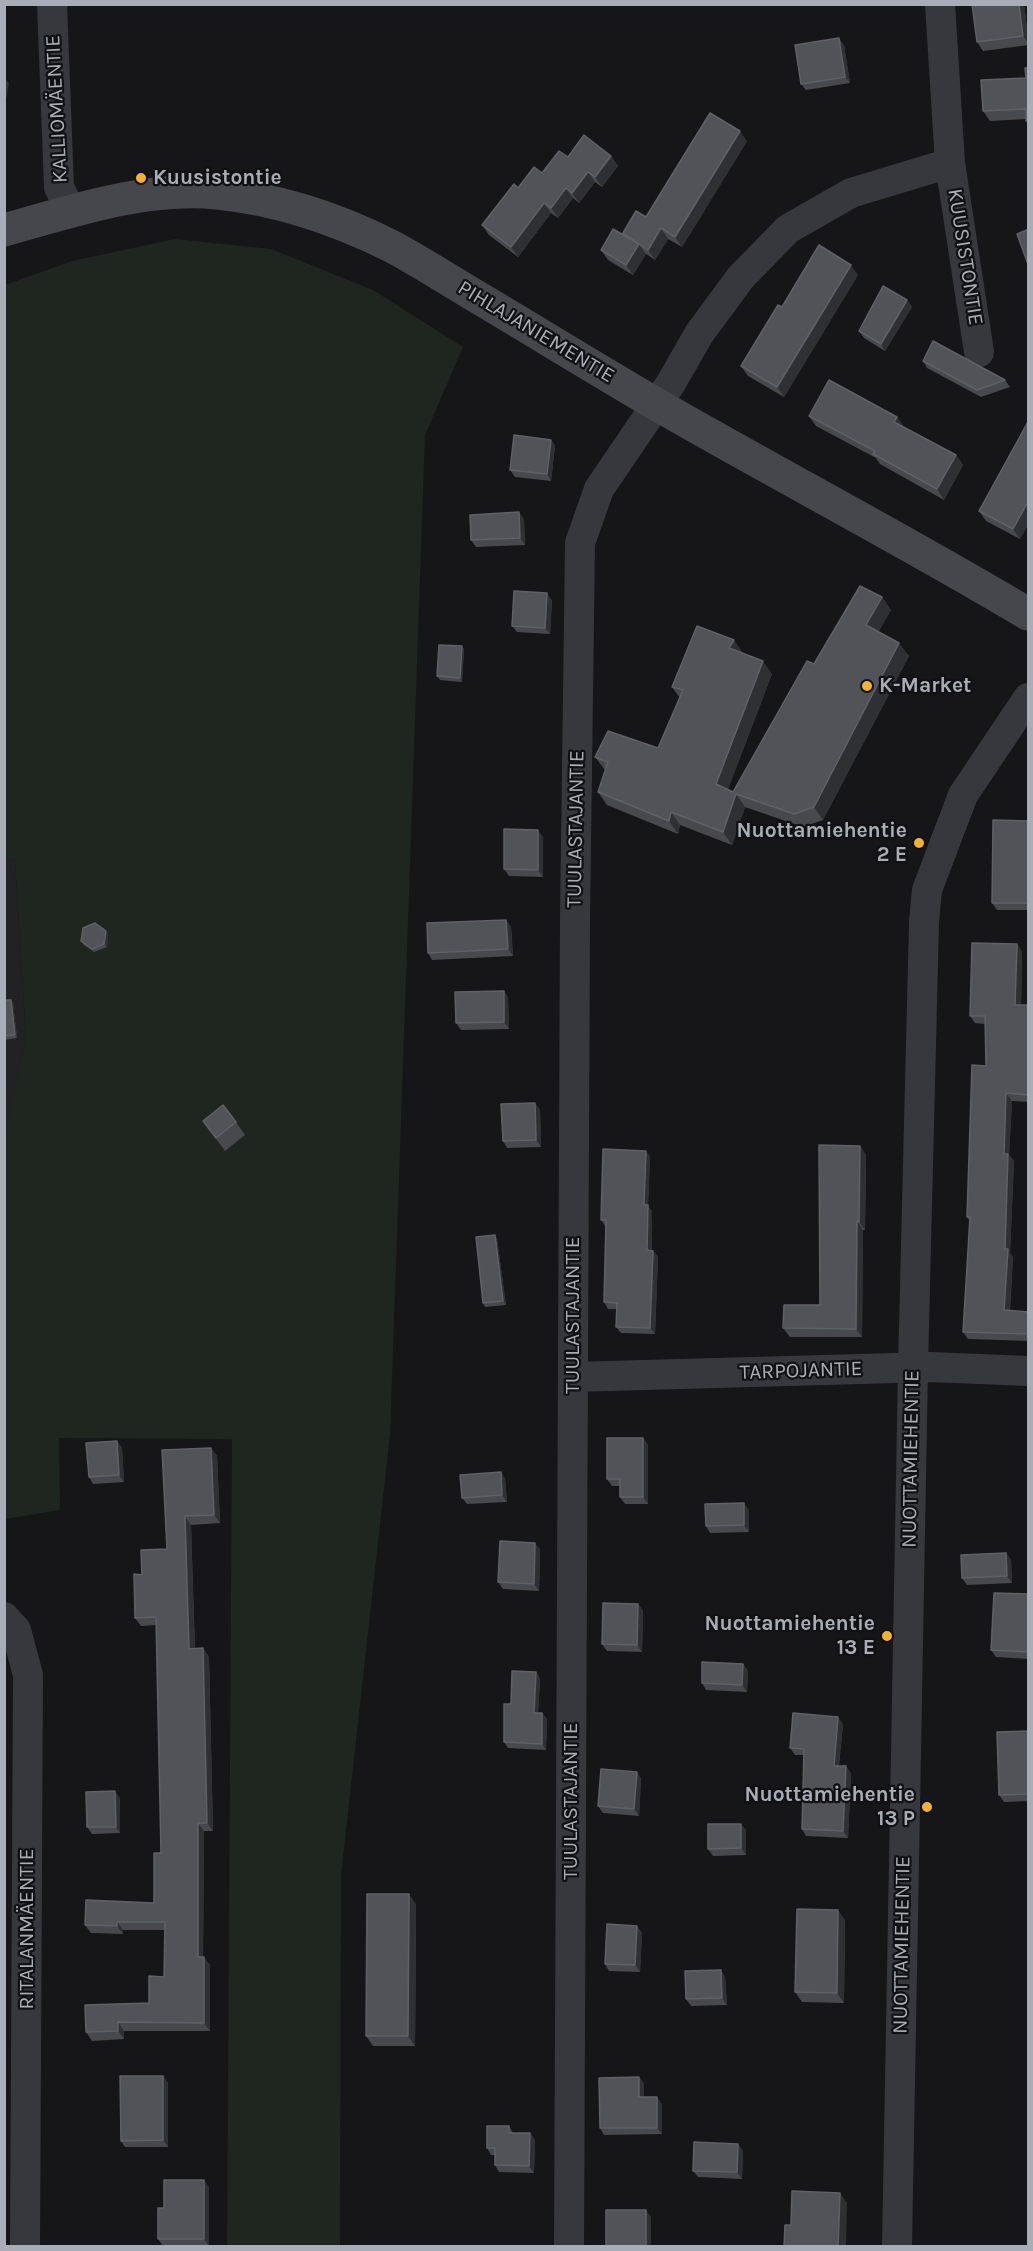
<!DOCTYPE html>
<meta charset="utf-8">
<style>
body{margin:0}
#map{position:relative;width:1033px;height:2251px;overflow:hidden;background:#161618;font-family:Karla,sans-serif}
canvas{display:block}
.frame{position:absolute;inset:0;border:6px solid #a8adb8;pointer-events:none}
</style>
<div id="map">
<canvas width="1033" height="2251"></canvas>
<div class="frame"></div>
</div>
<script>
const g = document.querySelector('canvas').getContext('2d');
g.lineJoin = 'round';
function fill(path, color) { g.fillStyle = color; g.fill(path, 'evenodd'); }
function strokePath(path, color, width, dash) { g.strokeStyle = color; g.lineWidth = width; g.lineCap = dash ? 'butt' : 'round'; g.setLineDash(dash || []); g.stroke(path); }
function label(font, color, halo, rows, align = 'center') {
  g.font = font + ' Karla,sans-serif'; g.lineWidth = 4.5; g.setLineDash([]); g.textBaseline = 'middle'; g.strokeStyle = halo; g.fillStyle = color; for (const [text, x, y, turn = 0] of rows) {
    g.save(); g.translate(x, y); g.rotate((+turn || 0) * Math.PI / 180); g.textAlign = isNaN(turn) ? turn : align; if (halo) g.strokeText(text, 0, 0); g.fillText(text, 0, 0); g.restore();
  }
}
const built = new Path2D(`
 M5,859L15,860L26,1038L5,1139Z`);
const green = new Path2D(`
 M175,239L271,249L373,290L463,347L425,435L390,1435L341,1876L340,2246H227L232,1439L59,1438L60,1510L5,1519L4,1139L26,1038L15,860L5,859V285L72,261Z`);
const street = new Path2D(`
 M52,4L59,187L71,212
 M940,4L950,163L979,352
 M573,1377L931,1367L1028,1371
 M4,1617L16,1630L28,1675L25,2246
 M569,2246L575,919L580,543L599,489L671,383L699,334L741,277L788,229L851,193L950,163
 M897,2246L913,1368L924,922L927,890L963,795L1028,698`);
const secondary = new Path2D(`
 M4,230C73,211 145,186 217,193C277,199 337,219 391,246C423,263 453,283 484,301C541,335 598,370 656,404C779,475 906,541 1028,614`);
const wall = new Path2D(`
 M1024,4L1029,45L983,51L977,42Z
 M844,45L850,83L806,90L801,84Z
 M1029,68V124L1026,119L990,121L983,111L1026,78Z
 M747,141L682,247L668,239L655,260L645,253L646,254L633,275L608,260L601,250L625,236L623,233L646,217Z
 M611,156L618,166L602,187L595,182L579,203L573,198L558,218L551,213L518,257L489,235L482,225L518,188L542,173Z
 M858,275L784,397L748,376L741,366L782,307Z
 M907,300L912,307L885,351L864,338L859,331Z
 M923,361L1005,380L1010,387L981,397L927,368Z
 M809,416L897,417L904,427L956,455L963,465L944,500L880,464L876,458L816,426Z
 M1029,420V523L1020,539L986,521L979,511Z
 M551,440L555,446L551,481L515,477L510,470Z
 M524,519L525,545L476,547L471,540Z
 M882,597L891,610L878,632L909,656L823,820L803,827L745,807L732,845L680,825L678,834L607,805L598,792L605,770L595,757L658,748L680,698L672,687L743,653L772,674L728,789L733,792L814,664Z
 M552,600L550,634L517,632L512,626Z
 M462,646L464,650L462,682L440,680L437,676Z
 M1029,821V910H997L992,903Z
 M543,837V877L509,876L504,869Z
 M506,920L511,927L513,956L432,960L428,953Z
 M106,931L108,934L107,947L94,952L84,945L81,941Z
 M1017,944L1022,952L1021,1005H1029V1102L1012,1101L1009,1155L1014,1161L1010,1253L1013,1257L1010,1310L1029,1312V1341L968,1339L963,1332L970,1221L967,1217L986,1066L985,1024L975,1023L970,1016Z
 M504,991L508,998L509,1029L461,1030L456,1023Z
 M4,1000L13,1003L17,1038L4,1040Z
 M535,1103L540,1110L541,1147L507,1148L503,1141Z
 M203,1121L236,1122L245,1135L225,1151Z
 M860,1146L866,1155L865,1230H863L862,1337H790L783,1328L820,1305Z
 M646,1151L650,1157L648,1206L652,1211V1251H653L658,1257L655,1334L621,1333L616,1327L617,1309H608L604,1302L606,1227L601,1220Z
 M495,1235L497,1239L506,1305L485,1307L483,1303Z
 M643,1438L648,1445V1504H625L620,1497V1486H612L607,1479Z
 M117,1441L122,1448L124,1482L93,1484L89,1477Z
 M211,1448L217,1456L220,1523L191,1525L195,1649L203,1648L209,1657L213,1831H204L203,1957L210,1965V2031H124V2039L92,2041L86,2032L149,2003L164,1977L165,1930H123V1934L91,1933L85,1925L154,1903L161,1853L157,1625L141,1626L135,1618L142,1575L167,1549Z
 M501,1472L505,1479L507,1502L467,1504L462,1498Z
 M749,1510V1532L710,1533L706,1526Z
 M540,1549L539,1591L503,1589L498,1582Z
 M1006,1553L1011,1560L1012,1583L967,1585L962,1578Z
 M1029,1594V1659L996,1657L991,1650Z
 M638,1604L643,1611L642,1652L607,1651L602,1644Z
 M743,1664L748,1671L747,1692L706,1690L702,1683Z
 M536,1672L540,1679L538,1713H542L547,1719L546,1750L508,1748L504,1742L511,1704Z
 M843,1724L839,1766L851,1773L848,1838L806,1836L802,1829L804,1755H795L790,1748Z
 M1029,1731V1801L1004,1802L999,1795Z
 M637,1772L641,1779L639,1816L603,1813L598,1806Z
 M120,1798V1833L92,1834L87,1827Z
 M746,1830V1855L713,1856L708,1849Z
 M416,1904L415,2046H373L366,2036Z
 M845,1920L844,2003L802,2002L795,1992Z
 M637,1926L642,1933L640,1972L609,1971L605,1964Z
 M721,1970L725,1977L727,2005L691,2006L686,1999Z
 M163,2076L168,2083V2147H125L121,2141Z
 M639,2077L644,2084V2097L662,2104V2134L604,2135L600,2128Z
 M509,2126L513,2133H530L535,2140L534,2173L499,2172L495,2165V2155H491L487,2148Z
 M738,2144L743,2151L742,2179L698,2177L693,2171Z
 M209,2187V2246H163L158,2239L164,2208Z`);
const shadedWall = new Path2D(`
 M1019,4H1024L1029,44L1023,36Z
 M839,38L844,45L850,83L845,77Z
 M4,77L9,83L4,110Z
 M740,131L747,141L682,247L675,237Z
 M611,156L618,166L602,187L595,177Z
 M588,172L595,182L579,203L572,193Z
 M566,188L573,198L558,218L551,208Z
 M544,203L551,213L518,257L511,247Z
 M661,228L668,239L655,260L648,250Z
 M639,244L646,254L633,275L626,265Z
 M851,265L858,275L784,397L777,387Z
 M907,300L912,307L885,351L881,344Z
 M897,417L904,427L894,422Z
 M551,440L555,446L551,481L547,474Z
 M956,455L963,465L944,500L937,489Z
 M1029,500V523L1020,539L1013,529Z
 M519,512L524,519L525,545L520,538Z
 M547,593L552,600L550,634L545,628Z
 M882,597L891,610L875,638L866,625Z
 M734,640L743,653L738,661L729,648Z
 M899,643L909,656L823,820L814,807Z
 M462,646L464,650L462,682L460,678Z
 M763,661L772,674L725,797L716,784Z
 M736,794L745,807L732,845L723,832Z
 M671,812L680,825L678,834L669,821Z
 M538,830L543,837V877L538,870Z
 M506,920L511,927L513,956L508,949Z
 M106,931L108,934L107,947L104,944Z
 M1017,944L1022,952L1021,1012L1015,1005Z
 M504,991L508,998L509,1029L504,1022Z
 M11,1000L13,1003L17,1038L15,1035Z
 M1006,1093L1012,1101L1009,1155L1014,1161L1010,1253L1013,1257L1009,1318L1004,1310V1154Z
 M535,1103L540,1110L541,1147L536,1140Z
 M860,1146L866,1155L865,1230L859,1222Z
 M646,1151L650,1157L648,1206L652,1211V1257L647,1250L644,1205Z
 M857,1221L863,1230L862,1337L856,1329Z
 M495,1235L497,1239L506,1305L503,1301Z
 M653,1251L658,1257L655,1334L650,1328Z
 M643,1438L648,1445V1504L643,1497Z
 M117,1441L122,1448L124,1482L119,1475Z
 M211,1448L217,1456L220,1523L214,1515Z
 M501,1472L505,1479L507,1502L502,1495Z
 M744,1503L749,1510V1532L744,1525Z
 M185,1516L191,1525L195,1657L189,1649Z
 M535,1543L540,1549L539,1591L534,1584Z
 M1006,1553L1011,1560L1012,1583L1007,1576Z
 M638,1604L643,1611L642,1652L637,1645Z
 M203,1648L209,1657L213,1831L207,1823Z
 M743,1664L748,1671L747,1692L742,1685Z
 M536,1672L540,1679L538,1719L534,1713Z
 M542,1713L547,1719L546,1750L542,1744Z
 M838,1717L843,1724L838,1772L834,1766Z
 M846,1766L851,1773L848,1838L843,1831Z
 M637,1772L641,1779L639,1816L634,1809Z
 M115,1791L120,1798V1833L116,1827Z
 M198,1823L204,1831L203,1965L198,1957Z
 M741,1824L746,1830V1855L741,1848Z
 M409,1894L416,1904L415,2046L408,2036Z
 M838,1910L845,1920L844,2003L837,1993Z
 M117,1922L123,1930V1934L117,1926Z
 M637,1926L642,1933L640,1972L635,1965Z
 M204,1957L210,1965V2031L204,2023Z
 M721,1970L725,1977L727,2005L722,1998Z
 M118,2022L124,2031V2039L118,2031Z
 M163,2076L168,2083V2147L163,2140Z
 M639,2077L644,2084V2104L639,2097Z
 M657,2097L662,2104V2134L657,2128Z
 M530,2133L535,2140L534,2173L529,2166Z
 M738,2144L743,2151L742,2179L737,2172Z
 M204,2180L209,2187V2246L204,2239Z
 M840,2193L847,2203L846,2247H838Z
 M646,2210L651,2217V2247H646Z`);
const building = new Path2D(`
 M972,4H1019L1023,36L977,42Z
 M839,38L845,77L801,84L795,45Z
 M1025,68H1029V121H1026V109L983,111L981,80L1026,78Z
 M710,113L740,131L675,237L661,228L648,250L623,233L636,211L646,217Z
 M584,135L611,156L595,177L588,172L572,193L566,188L551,208L544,203L511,247L482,225L514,184L518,188L534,167L542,173L559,151L568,157Z
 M613,229L639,244L626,265L601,250Z
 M1029,229V267L1017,234Z
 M819,245L851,265L777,387L741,366L778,305L782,307Z
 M883,286L907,300L881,344L859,331Z
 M933,341L1005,380L977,390L923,361Z
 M829,380L897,417L894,422L956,455L937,489L873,454L875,451L809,416Z
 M1029,420V500L1013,529L979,511Z
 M514,435L551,440L547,474L510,470Z
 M519,512L520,538L471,540L470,515Z
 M860,586L882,597L866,625L899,643L814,807L794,814L736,794L723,832L671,812L669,821L598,792L608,762L595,757L608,731L658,748L683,690L672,687L697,626L734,640L729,648L763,661L716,784L733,792L807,661L814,664Z
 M514,591L547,593L545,628L512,626Z
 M439,645L462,646L460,678L437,676Z
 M993,820L1029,821V903H992Z
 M504,829L538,830V870L504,869Z
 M506,920L508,949L428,953L427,923Z
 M95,923L106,931L104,944L92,949L81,941L83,928Z
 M972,943L1017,944L1015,1005H1029V1095L1006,1093L1004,1154H1008L1005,1249H1008L1004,1310L1029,1312V1334L963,1332L970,1217H967L972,1065L986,1066L985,1016H970Z
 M504,991V1022L456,1023L455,992Z
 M4,1000H11L15,1035L4,1036Z
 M535,1103L536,1140L503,1141L501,1104Z
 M223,1105L236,1122L216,1138L203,1121Z
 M819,1145L860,1146L859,1222L857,1221L856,1329L783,1328L784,1305H820Z
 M603,1149L646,1151L644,1205H648L647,1250L653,1251L650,1328L616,1327L617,1303L604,1302L606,1220H601Z
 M495,1235L503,1301L483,1303L476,1237Z
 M607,1438H643V1497H620V1479H607Z
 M117,1441L119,1475L89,1477L86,1443Z
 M211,1448L214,1515L185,1516L189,1649L203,1648L207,1823H198V1957H204V2023L118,2022V2031L86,2032L85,2005L149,2003V1976L164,1977L165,1922H117V1926L85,1925L86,1900L154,1903V1853H161L156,1617L135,1618L134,1574L142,1575L141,1550L167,1549L162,1450Z
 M501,1472L502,1495L462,1498L460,1475Z
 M744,1503V1525L706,1526L705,1504Z
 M500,1541L535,1543L534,1584L498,1582Z
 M1006,1553L1007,1576L962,1578L961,1555Z
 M994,1593L1029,1594V1652L991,1650Z
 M603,1603L638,1604L637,1645L602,1644Z
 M702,1662L743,1664L742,1685L702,1683Z
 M512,1671L536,1672L534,1713H542V1744L504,1742V1704H511Z
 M793,1713L838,1717L834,1766H846L843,1831L802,1829L804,1749L790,1748Z
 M1029,1731V1794L999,1795L997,1732Z
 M601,1769L637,1772L634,1809L598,1806Z
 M115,1791L116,1827H87L86,1792Z
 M708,1824H741V1848L708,1849Z
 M367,1894H409L408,2036H366Z
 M797,1909L838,1910L837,1993L795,1992Z
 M607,1924L637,1926L635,1965L605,1964Z
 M721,1970L722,1998L686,1999L685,1971Z
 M120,2076H163V2140L121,2141Z
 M639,2077V2097H657V2128H600L599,2078Z
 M487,2126H509V2133H530L529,2166L495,2165V2148H487Z
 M694,2142L738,2144L737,2172L693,2171Z
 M164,2180H204V2239H158V2208H164Z
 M792,2191L840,2193L838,2247H784L785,2225H791Z
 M606,2210H646V2247H606Z`);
const markers = [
 [141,178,6,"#f2b134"],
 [867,686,6,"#f2b134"],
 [919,843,6,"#f2b134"],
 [887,1636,6,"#f2b134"],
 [927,1807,6,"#f2b134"]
];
const streetNames = [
 ["KALLIOMÄENTIE",57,109,-93],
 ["KUUSISTONTIE",965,257,81],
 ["PIHLAJANIEMENTIE",536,332,31],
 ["TUULASTAJANTIE",576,829,-89],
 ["TUULASTAJANTIE",573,1315,-90],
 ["TARPOJANTIE",801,1371,-2],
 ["NUOTTAMIEHENTIE",911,1459,-89],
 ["TUULASTAJANTIE",571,1801,-90],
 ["RITALANMÄENTIE",27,1929,-90],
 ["NUOTTAMIEHENTIE",902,1945,-89]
];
const poiNames = [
 ["Kuusistontie",153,178,"left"],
 ["K-Market",879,686,"left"],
 ["Nuottamiehentie",907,831],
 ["2 E",907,855],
 ["Nuottamiehentie",875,1624],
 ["13 E",875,1648],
 ["Nuottamiehentie",915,1795],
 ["13 P",915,1819]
];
fill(built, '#222225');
fill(green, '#1e261f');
strokePath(street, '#37383d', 30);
strokePath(secondary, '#45474d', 33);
fill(wall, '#47494d');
fill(shadedWall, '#2f3033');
fill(building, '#525359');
strokePath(building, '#5f6168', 1.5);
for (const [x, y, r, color] of markers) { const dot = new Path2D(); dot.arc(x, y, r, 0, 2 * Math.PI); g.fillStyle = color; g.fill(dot); strokePath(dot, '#111113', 2); }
label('21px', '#a8adb8', '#111113', streetNames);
label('bold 21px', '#a8adb8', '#111113', poiNames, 'right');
</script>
